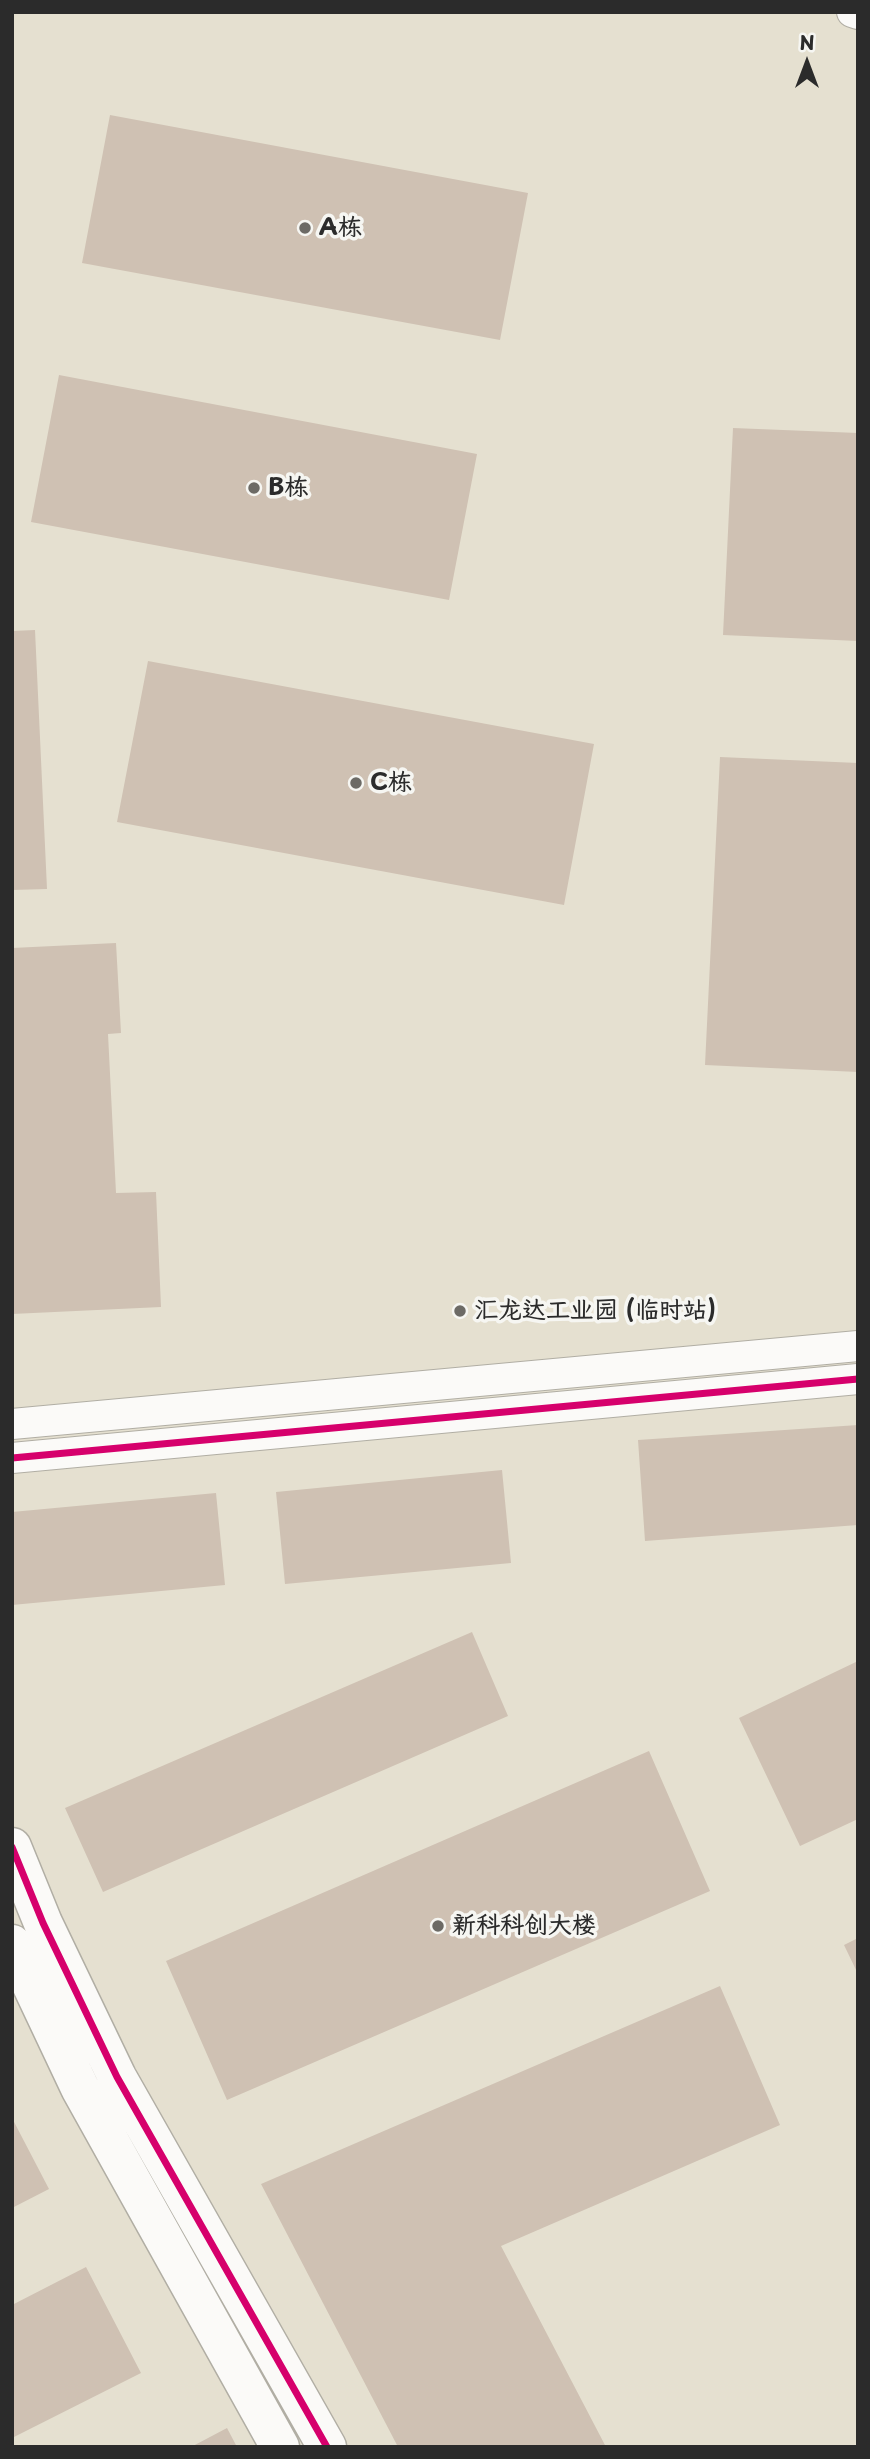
<!DOCTYPE html>
<meta charset="utf-8">
<style>
body{margin:0}
#map{position:relative;width:870px;height:2459px;overflow:hidden;background:#e5e0d0;font-family:"Playpen Sans",sans-serif}
canvas{display:block}
.frame{position:absolute;inset:0;border:14px solid #2b2b2b;pointer-events:none}
.north{position:absolute;left:772px;top:28px;width:70px;height:70px;-webkit-text-stroke:5px #f6f6f2;paint-order:stroke;rotate:0deg;font-size:19px;font-weight:700;line-height:28px;text-align:center;color:#2b2b2b}
.north::after{content:'';display:block;margin:auto;width:24px;height:32px;background:#2b2b2b;clip-path:polygon(50% 0,100% 100%,50% 72%,0 100%)}
</style>
<div id="map">
<canvas width="870" height="2459"></canvas>
<div class="frame"></div>
<div class="north">N</div>
</div>
<script>
const g = document.querySelector('canvas').getContext('2d');
g.lineJoin = 'round';
function fill(path, color) { g.fillStyle = color; g.fill(path, 'evenodd'); }
function strokePath(path, color, width, dash) { g.strokeStyle = color; g.lineWidth = width; g.lineCap = dash ? 'butt' : 'round'; g.setLineDash(dash || []); g.stroke(path); }
function label(font, color, halo, rows, align = 'center') {
  g.font = font + ' "Playpen Sans","LXGW WenKai TC",sans-serif'; g.lineWidth = 7; g.setLineDash([]); g.textBaseline = 'middle'; g.strokeStyle = halo; g.fillStyle = color; for (const [text, x, y, turn = 0] of rows) {
    g.save(); g.translate(x, y); g.rotate((+turn || 0) * Math.PI / 180); g.textAlign = isNaN(turn) ? turn : align; if (halo) g.strokeText(text, 0, 0); g.fillText(text, 0, 0); g.restore();
  }
}
const building = new Path2D(`
 M110,115L528,193L500,340L82,263Z
 M59,375L477,454L449,600L31,522Z
 M733,428L858,433V641L723,635Z
 M35,630L47,889L12,890V631Z
 M148,661L594,744L564,905L117,822Z
 M720,757L858,763V1072L705,1065Z
 M116,943L121,1033L108,1034L116,1193L156,1192L161,1307L12,1314V948Z
 M858,1425V1525L645,1541L638,1440Z
 M502,1470L511,1563L285,1584L276,1492Z
 M216,1493L225,1585L12,1605V1512Z
 M472,1632L508,1716L103,1892L65,1808Z
 M858,1661V1819L800,1846L739,1718Z
 M649,1751L710,1891L227,2100L166,1961Z
 M858,1938V1974L844,1945Z
 M720,1986L780,2125L501,2246L606,2447H398L261,2184Z
 M12,2118L49,2189L12,2208Z
 M86,2267L141,2373L12,2438V2305Z
 M227,2428L237,2447H191Z`);
const minor = new Path2D(`
 M852,12L858,14
 M12,1424L858,1346
 M12,1458L858,1379`);
const tertiary = new Path2D(`
 M12,1847L43,1923L117,2077L327,2447
 M12,1944L80,2088L280,2447`);
const cycleway = new Path2D(`
 M12,1458L858,1379
 M12,1847L43,1923L117,2077L327,2447`);
const markers = [
 [305,228,7,"#6c6a65"],
 [254,488,7,"#6c6a65"],
 [356,783,7,"#6c6a65"],
 [460,1311,7,"#6c6a65"],
 [438,1926,7,"#6c6a65"]
];
const poiNames = [
 ["A栋",319,228],
 ["B栋",268,488],
 ["C栋",370,783],
 ["汇龙达工业园 (临时站)",474,1311],
 ["新科科创大楼",452,1926]
];
fill(building, '#cfc1b3');
strokePath(minor, '#b1aea4', 32);
strokePath(tertiary, '#b1aea4', 41);
strokePath(minor, '#fbfaf8', 30);
strokePath(tertiary, '#fbfaf8', 38);
strokePath(cycleway, '#d6006c', 7);
for (const [x, y, r, color] of markers) { const dot = new Path2D(); dot.arc(x, y, r, 0, 2 * Math.PI); g.fillStyle = color; g.fill(dot); strokePath(dot, '#f6f6f2', 2.5); }
label('bold 24px', '#2b2b2b', '#f6f6f2', poiNames, 'left');
</script>
